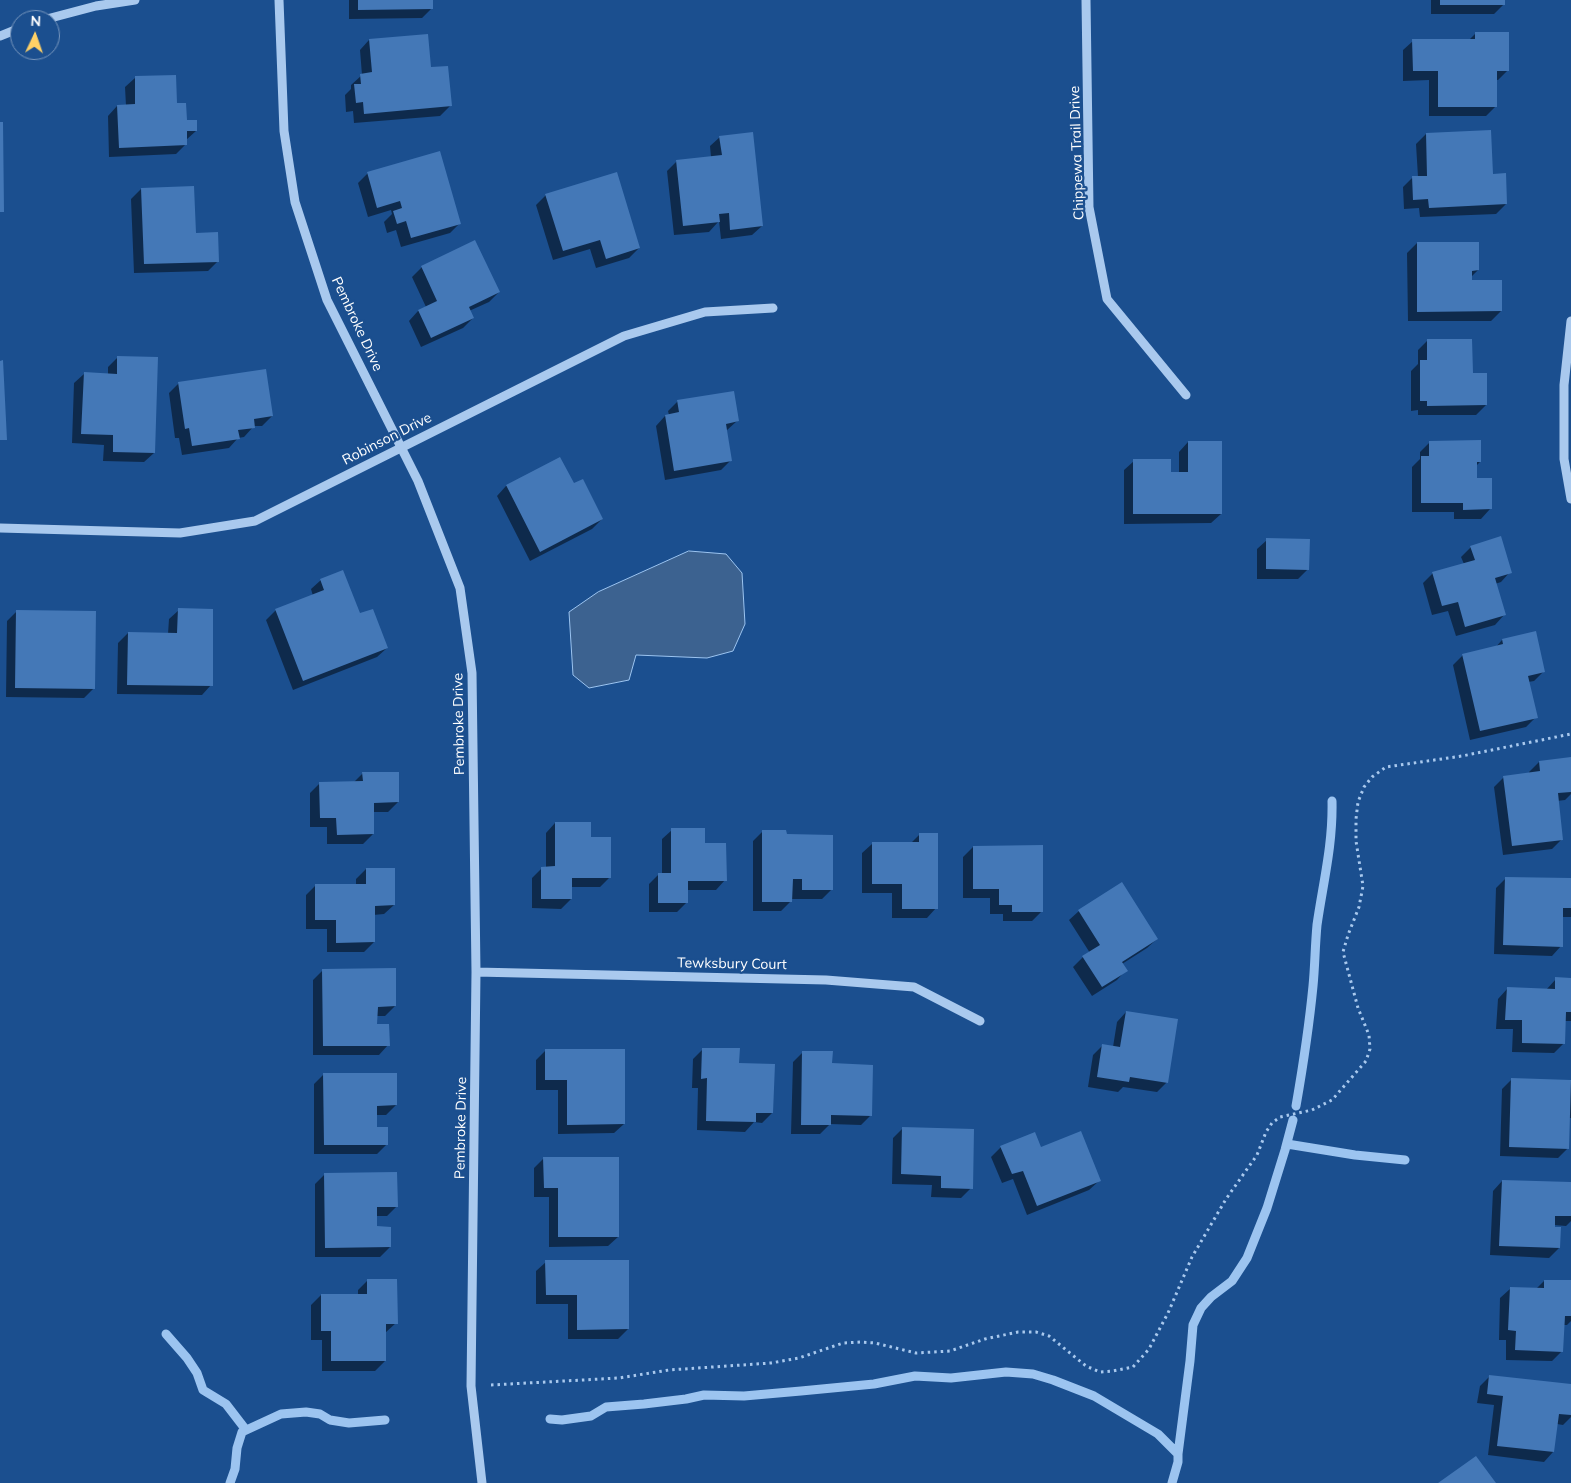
<!DOCTYPE html>
<style>
body{margin:0}
#map{position:relative;width:1571px;height:1483px;overflow:hidden;background:#1b4f8f;font-family:Mulish,sans-serif}
canvas{display:block}
.north{position:absolute;left:10px;top:10px;width:50px;height:50px;box-sizing:border-box;background:#1b4f8f;border:1px solid #7695bc;border-radius:50%;rotate:3deg;font-size:14px;font-weight:700;line-height:20px;text-align:center;color:#fff}
.north::after{content:'';display:block;margin:auto;width:18px;height:22px;background:#ffd166;clip-path:polygon(50% 0,100% 100%,50% 72%,0 100%)}
</style>
<div id="map">
<canvas width="1571" height="1483"></canvas>
<div class="north">N</div>
</div>
<script>
const g = document.querySelector('canvas').getContext('2d');
g.lineJoin = 'round';
function fill(path, color) { g.fillStyle = color; g.fill(path, 'evenodd'); }
function strokePath(path, color, width, dash) { g.strokeStyle = color; g.lineWidth = width; g.lineCap = dash ? 'butt' : 'round'; g.setLineDash(dash || []); g.stroke(path); }
function label(font, color, halo, rows, align = 'center') {
  g.font = font + ' Mulish,sans-serif'; g.lineWidth = 4.5; g.setLineDash([]); g.textBaseline = 'middle'; g.strokeStyle = halo; g.fillStyle = color; for (const [text, x, y, turn = 0] of rows) {
    g.save(); g.translate(x, y); g.rotate((+turn || 0) * Math.PI / 180); g.textAlign = isNaN(turn) ? turn : align; if (halo) g.strokeText(text, 0, 0); g.fillText(text, 0, 0); g.restore();
  }
}
const water = new Path2D(`
 M689,551L726,554L742,573L745,624L733,651L707,658L636,655L629,680L589,688L573,675L569,612L598,592Z`);
const shadow = new Path2D(`
 M349,0H431V9L422,18L349,19Z
 M1431,0H1504V4L1494,14H1431Z
 M1476,33L1508,70L1498,80H1496V106L1486,116H1429V80L1403,81V50L1413,41H1468Z
 M369,40L430,69L450,106L440,116L354,123L353,111L346,112L345,95L351,89V85L362,75L360,50Z
 M135,78L176,104L185,121L196,131L186,140V144L176,154L109,157L108,116L117,106H126L125,87Z
 M1426,134L1491,175L1506,204L1496,214L1420,217L1419,208L1404,209L1403,187L1413,177H1418L1416,144Z
 M720,137L762,226L752,235L721,239L719,221L709,232L674,235L667,171L677,161L711,157L710,146Z
 M368,173L460,223L450,233L401,247L396,230L387,233L384,222L392,214L391,210L368,217L358,183Z
 M141,189L195,234L218,261L208,271L134,273L131,199Z
 M546,195L639,248L629,258L596,268L590,249L553,260L536,205Z
 M1417,243L1478,270L1471,277V281L1501,311L1491,321H1408L1407,253Z
 M422,267L499,292L489,302L469,311L473,318L463,328L421,347L409,321L418,311L426,307L412,277Z
 M1427,341L1472,374L1486,405L1476,415H1418V410L1411,411V371L1418,364V350Z
 M118,357L154,453L144,462L103,461L104,445L72,443L74,383L84,374L108,375V367Z
 M179,383L272,416L262,426H254L244,437L238,438L229,448L182,455L179,438H175L169,393Z
 M678,401L737,421L726,431L731,460L721,470L665,480L656,426L665,416L669,415L668,411Z
 M1188,442L1221,514L1211,523L1124,524V470L1134,461L1170,473H1179V452Z
 M1430,442L1480,462L1476,466V480L1490,509L1481,519H1454V512H1412V467L1420,459V452Z
 M559,459L573,485L602,519L592,529L530,561L497,496L506,486Z
 M1267,540L1308,569L1298,579H1257V549Z
 M1471,547L1510,572L1501,582L1495,584L1504,615L1495,625L1456,636L1448,611L1432,615L1423,583L1433,573L1464,564L1461,557Z
 M321,580L359,615L387,648L377,657L293,690L266,620L276,610L313,596L311,589Z
 M179,610L211,685L202,695L117,694L118,643L128,633L168,634L169,619Z
 M17,611L94,688L84,698L6,697L7,621Z
 M1535,633L1544,671L1534,681L1528,682L1536,717L1526,727L1470,740L1453,665L1463,655L1495,648L1502,640Z
 M1571,761V794L1565,800L1557,801L1562,839L1552,849L1503,855L1494,787L1504,777L1530,774L1529,772L1539,762Z
 M363,773L398,802L388,812H373V834L363,844H327V827H310V793L320,783H353Z
 M555,823L590,839L610,877L600,887H571V899L561,909L532,908V878L542,868H546V833Z
 M672,830L703,845L725,880L716,890H687V902L677,912H649V884L659,874H662V839Z
 M763,831L785,836L832,889L822,899H791V901L781,911H753V841Z
 M920,834L936,908L927,918H892V893H862V853L872,844H910Z
 M973,847L1041,912L1032,921H1003V914H990V898H963V857Z
 M366,869L394,905L384,914L373,915L374,942L364,952H327V929H306V895L315,886L356,885V879Z
 M1506,878L1571,880V917H1562L1561,946L1552,956L1494,954L1496,888Z
 M1079,911L1157,939L1147,948L1122,964L1126,970L1117,980L1092,996L1073,967L1083,957L1090,953L1069,920Z
 M323,970L395,1006L385,1016H376V1025L388,1045L379,1055H313V980Z
 M1556,979H1571V1021H1564V1043L1554,1053L1512,1052L1513,1029H1496L1498,999L1507,989L1546,990Z
 M1126,1012L1167,1082L1157,1092L1123,1087L1118,1092L1088,1087L1093,1055L1103,1045L1113,1047L1117,1022Z
 M703,1049L738,1065L772,1113L762,1123L754,1122L745,1132L697,1130L698,1088H692L693,1059Z
 M546,1050L624,1124L614,1133L558,1134V1090H536V1060Z
 M803,1052L831,1065L870,1116L861,1125L830,1124L820,1134H791L793,1062Z
 M324,1074L396,1105L386,1115H375V1128L387,1144L377,1154H314V1084Z
 M1512,1079L1571,1081V1118H1569L1568,1148L1558,1158L1500,1156L1502,1089Z
 M903,1128L971,1188L961,1198L931,1197L932,1185L892,1184L893,1138Z
 M1001,1147L1040,1149L1099,1181L1089,1190L1027,1215L1013,1179L1002,1183L991,1157Z
 M544,1158L618,1237L608,1246L549,1247V1197H534V1168Z
 M325,1174L397,1206L387,1216H376V1228L390,1247L380,1257H315V1184Z
 M1502,1181L1571,1183V1221L1566,1226L1554,1225L1559,1248L1549,1258L1490,1255L1493,1191Z
 M546,1262L628,1329L618,1339H568V1304H536V1271Z
 M367,1281L396,1323L385,1333V1361L375,1371H322V1340H311V1305L321,1295H358V1290Z
 M1544,1281L1571,1282V1321L1567,1325H1563L1562,1351L1552,1361L1506,1360V1340H1499L1500,1298L1510,1289H1536Z
 M1490,1376L1571,1386V1417L1563,1425L1557,1424L1553,1452L1544,1462L1488,1455L1494,1405L1477,1403L1480,1386Z`);
const stream = new Path2D(`
 M1296,1106C1303,1066 1309,1027 1313,986C1315,966 1315,946 1317,925C1323,883 1333,845 1332,801
 M1287,1144L1355,1155L1405,1160
 M166,1334L187,1358L197,1373L203,1390L226,1404L246,1430
 M550,1419L562,1420L591,1416L606,1407L644,1404L686,1399L704,1395L744,1396L801,1391L874,1384L915,1376L951,1378L1006,1372L1033,1374L1053,1380L1094,1396L1158,1434L1178,1454
 M230,1483L235,1469L237,1448L242,1432L281,1414L306,1412L320,1414L330,1420L349,1423L385,1420
 M1172,1483L1178,1462V1454L1190,1361L1193,1325L1201,1308L1211,1297L1232,1281L1247,1258L1267,1208L1285,1150L1293,1120`);
const building = new Path2D(`
 M358,0H433V9L358,10Z
 M1440,0H1505V5H1440Z
 M1475,32H1509V71H1497V107H1438V71H1413L1412,39H1475Z
 M428,34L431,67L448,66L452,106L364,114L363,102L356,103L354,84H361L360,74L372,72L369,39Z
 M176,75L177,103H186L187,120H197V131H187V145L119,148L117,105L135,104V76Z
 M0,122H3L4,212H0Z
 M1491,130L1493,174L1506,173L1507,204L1429,208L1428,199L1413,200L1412,176H1427L1426,133Z
 M753,132L763,226L730,230L729,213L719,214L720,222L683,226L676,160L722,155L719,136Z
 M440,151L461,224L411,238L406,221L397,224L393,211L402,208L400,201L377,208L367,172Z
 M617,172L640,248L606,259L600,240L563,251L545,194Z
 M194,186L196,233L218,232L219,262L144,264L141,188Z
 M475,240L500,292L469,307L474,318L431,338L418,310L437,301L421,266Z
 M1417,242H1479V270L1472,271V280H1502V311L1417,312Z
 M1427,339H1472L1473,373H1487V405L1427,406V401H1420V360H1427Z
 M117,356L158,357L155,453L113,452V435L81,434L84,372L117,374Z
 M3,360L7,440H0V361Z
 M266,369L273,416L254,419L255,428L238,430L240,439L192,446L189,428L185,429L178,382Z
 M734,391L739,421L726,424L732,461L674,471L665,415L679,412L677,400Z
 M1481,440V462H1477V478H1492V509L1463,510V503H1421V456H1429V441Z
 M1188,441H1222V514H1133V459H1171V472H1188Z
 M560,457L574,483L583,479L603,519L540,552L506,485Z
 M1501,536L1512,573L1495,578L1506,615L1465,627L1458,602L1442,606L1432,572L1475,560L1470,546Z
 M1266,538L1310,539L1309,570L1266,569Z
 M343,570L360,613L373,609L388,648L303,681L275,609L324,590L320,579Z
 M178,608L213,609V686L127,685L128,632L177,633Z
 M16,610L96,611L95,689L15,688Z
 M1536,631L1545,672L1528,676L1538,718L1480,731L1462,654L1503,644L1502,639Z
 M1571,757V792L1558,793L1563,840L1512,846L1503,776L1540,771L1539,761Z
 M362,772H399V802L374,803V834L337,835L336,818H320L319,782L363,781Z
 M555,822H591V837H611V878H572V899H541V867L555,866Z
 M671,828H705V843H726L727,881H688V903H658V873H671Z
 M762,830H786L787,834L833,835V890H802V879H793L792,902H762Z
 M919,833H938V909H902V884H872V842H919Z
 M1043,845V912H1012V905H999V889H973V846Z
 M366,868H395V905L375,906V942L336,943V920H315V884H366Z
 M1505,877L1571,878V908H1563V947L1503,945Z
 M1122,882L1158,939L1122,962L1128,971L1102,987L1082,956L1100,945L1078,910Z
 M396,968V1006L378,1007L377,1024H389L390,1046H323L322,969Z
 M1555,977L1571,978V1012H1566L1565,1044L1522,1043V1020H1505L1507,987L1555,989Z
 M1126,1011L1178,1019L1168,1083L1130,1077L1129,1082L1097,1077L1102,1044L1120,1047Z
 M702,1048H740L739,1063L775,1064L773,1113H756V1122L706,1121L707,1078L701,1079Z
 M545,1049H625V1124L567,1125V1080H545Z
 M802,1051H833L832,1063L873,1065L872,1116L831,1115V1125H801Z
 M323,1073H397V1105L377,1106V1127H388V1145H324Z
 M1511,1078L1571,1080L1569,1149L1509,1147Z
 M902,1127L974,1129L973,1189L941,1188V1176L901,1174Z
 M1081,1131L1101,1181L1037,1206L1023,1171L1012,1174L1000,1146L1035,1132L1041,1147Z
 M543,1157H619V1237H558V1188H544Z
 M397,1172L398,1207H377V1226L391,1227V1247L325,1248L324,1173Z
 M1502,1180L1571,1182V1216H1555V1227H1561L1560,1248L1499,1246Z
 M545,1260H629V1329L577,1330V1295H546Z
 M367,1279H397L398,1324H386V1361H331V1331H321V1294H367Z
 M1544,1280H1571V1316H1565L1563,1352L1515,1350L1516,1331L1508,1330L1510,1287L1544,1288Z
 M1489,1375L1571,1384V1415L1559,1414L1554,1452L1497,1446L1503,1396L1487,1394Z
 M1476,1456L1496,1483H1438Z`);
const path = new Path2D(`
 M491,1385L619,1378L669,1370L771,1363L799,1358L843,1343L860,1342L875,1343L916,1353L950,1351L985,1339L1018,1332H1036L1049,1336L1086,1366L1100,1372L1113,1371L1133,1367L1149,1349L1168,1313L1192,1257L1226,1199L1257,1155L1266,1132L1272,1123L1280,1117L1312,1110L1332,1100L1366,1061L1370,1049L1369,1035L1358,1008L1343,952L1348,935L1359,907L1363,886L1356,841V819L1358,802L1364,787L1372,777L1386,767L1462,756L1571,734`);
const minor = new Path2D(`
 M279,0L284,131L295,202L327,300L418,481L460,588L472,673L476,972L471,1386L482,1483
 M1086,0L1089,207L1107,299L1186,395
 M43,20L96,6L135,0
 M0,36L20,28
 M1571,321L1564,385V459L1571,499
 M0,528L180,533L255,521L624,336L705,312L773,308
 M476,972L826,980L914,987L980,1021`);
const streetNames = [
 ["Chippewa Trail Drive",1077,153,-92],
 ["Pembroke Drive",357,324,65],
 ["Robinson Drive",387,439,-27],
 ["Pembroke Drive",459,724,-91],
 ["Tewksbury Court",732,964,1],
 ["Pembroke Drive",461,1128,-89]
];
fill(water, '#3c6290');
strokePath(water, '#9cc4f0', 1);
fill(shadow, '#0007');
strokePath(stream, '#9cc4f0', 9);
fill(building, '#4478b7');
strokePath(path, '#a9c9ee', 3, [2.5, 4]);
strokePath(minor, '#a9c9ee', 9);
label('14px', '#fff', '#1b4f8f', streetNames);
</script>
